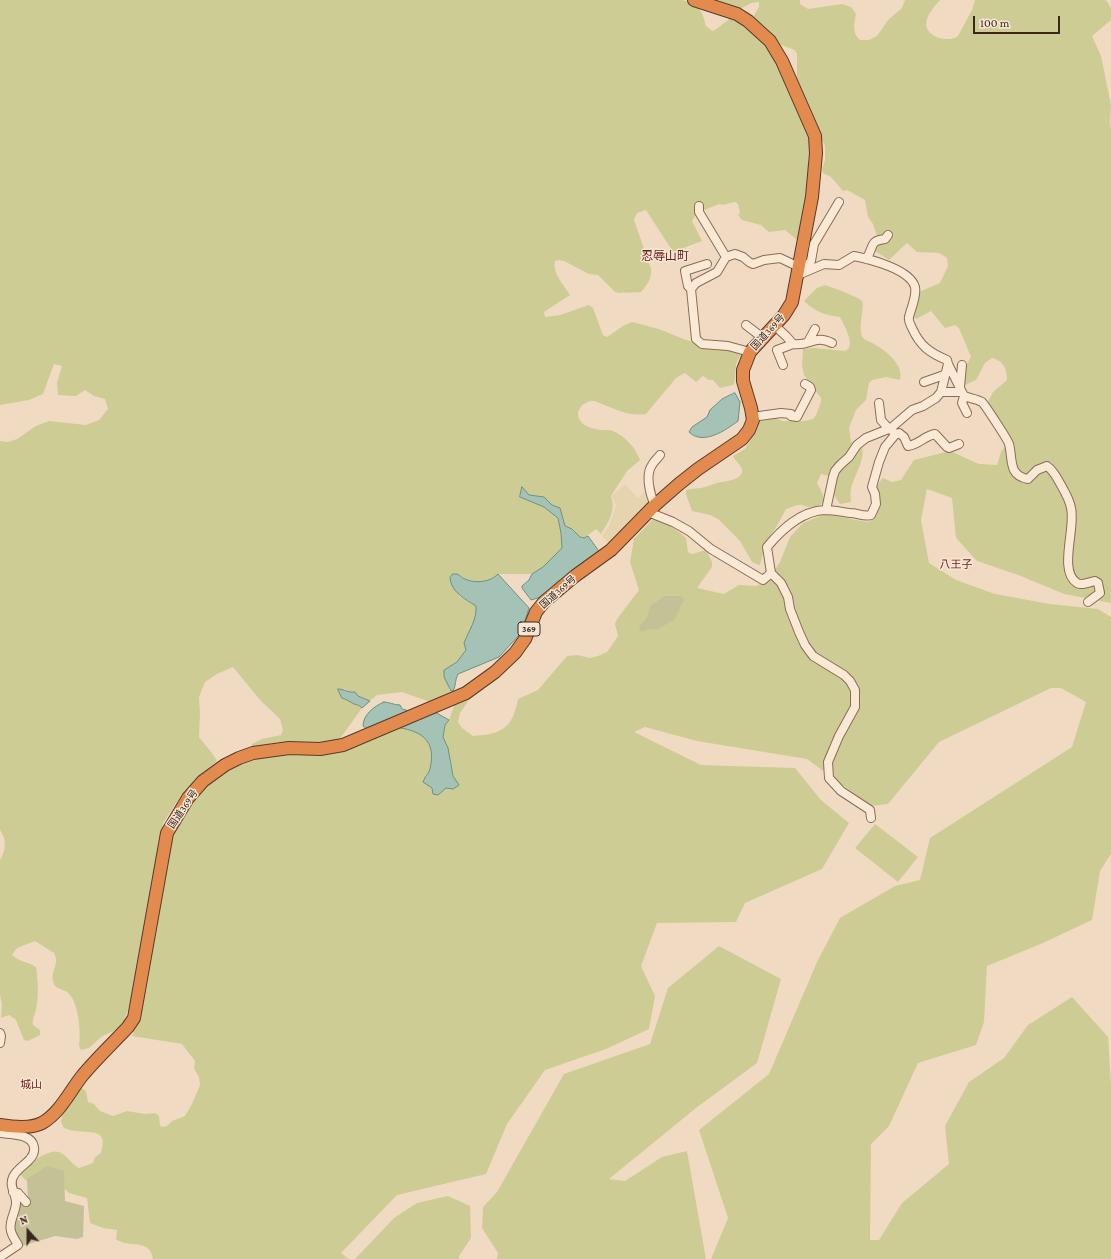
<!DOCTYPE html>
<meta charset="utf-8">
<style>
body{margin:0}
#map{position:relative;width:1111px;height:1259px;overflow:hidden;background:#f0dbc2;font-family:"Crimson Pro",serif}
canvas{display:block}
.north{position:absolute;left:8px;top:1211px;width:40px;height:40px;-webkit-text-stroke:3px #f7e6d2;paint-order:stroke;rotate:339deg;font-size:11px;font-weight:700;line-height:16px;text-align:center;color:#39261d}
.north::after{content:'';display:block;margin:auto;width:14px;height:18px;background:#39261d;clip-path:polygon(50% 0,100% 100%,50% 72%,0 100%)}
.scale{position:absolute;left:973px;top:16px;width:87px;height:18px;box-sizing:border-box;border:2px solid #39261d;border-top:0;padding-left:5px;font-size:12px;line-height:14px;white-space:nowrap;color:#39261d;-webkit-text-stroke:3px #f7e6d2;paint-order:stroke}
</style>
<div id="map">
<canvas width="1111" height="1259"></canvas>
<div class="north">N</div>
<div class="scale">100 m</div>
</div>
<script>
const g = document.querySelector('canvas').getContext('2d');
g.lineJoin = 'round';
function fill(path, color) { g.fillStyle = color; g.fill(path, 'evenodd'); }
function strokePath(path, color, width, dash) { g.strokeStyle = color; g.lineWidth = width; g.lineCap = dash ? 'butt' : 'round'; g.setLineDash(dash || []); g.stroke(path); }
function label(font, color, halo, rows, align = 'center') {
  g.font = font + ' "Crimson Pro","Noto Sans JP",serif'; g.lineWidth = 3; g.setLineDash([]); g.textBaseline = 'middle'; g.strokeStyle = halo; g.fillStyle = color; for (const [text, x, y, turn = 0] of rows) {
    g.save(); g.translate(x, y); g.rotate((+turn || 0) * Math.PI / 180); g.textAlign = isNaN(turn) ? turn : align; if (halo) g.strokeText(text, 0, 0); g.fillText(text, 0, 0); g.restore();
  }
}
const farmland = new Path2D(`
 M625,484L638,498L647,489L651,504L609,544L602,536L609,526L616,505L612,496Z`);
const green = new Path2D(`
 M0,0H683C699,6 702,9 706,26L713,31C721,27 728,18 734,17L768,46L812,137L808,159L809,181L800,236L797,240L785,230L769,232L761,225L742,220L738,215L740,213L738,204L735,202L723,205L719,204L697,213L692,221L702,241L673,252L646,210L637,213L634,220L651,269C652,279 647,285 641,292L618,293L614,291L598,275L589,274L564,261L559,260L555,261C552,273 564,285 570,295L544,312L545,317L560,315L589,305L593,308L603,335L607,337L623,326L632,322L659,329L686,340L695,342H730L739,344L743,347C742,353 739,357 737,362C734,370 737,378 733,385L720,388L713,380H709L703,376L696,382L685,373L676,378L646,414C628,417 611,407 594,401H590L582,405C581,407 578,411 578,413C578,425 591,429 601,430C605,431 609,429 613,431C626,437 635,447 640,460L627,471L611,496C616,511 609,521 601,534L596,529L584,538L580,537L573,529L565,526L560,508L552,505L544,497L529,495L522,488L520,497L544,507L558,518L561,533L562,548L543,567L532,574H498C489,584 469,584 459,574V596L476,606L477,612L472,627L465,639L466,650L457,662L445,669L449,689L451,691L430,702L402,692L377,695L370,701L344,689L342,698C346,699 350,702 354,704C358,705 359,705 362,708L339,740L323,743L280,742L252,747V744L262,739L281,735L283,730L280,719L260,700L233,667L217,674L205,682L199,697L200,714L199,737L212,753L217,761L185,790L163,823L133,995L122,1027L101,1037L89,1048L81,1050L79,1046C81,1033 79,1001 67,992C63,989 56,989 54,984C50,976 55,970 56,962C57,959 55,956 54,953L35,941L17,948L12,955C21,963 27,961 36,967C38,980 39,996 36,1009C35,1015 32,1019 33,1025L40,1030V1035L28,1041L24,1040L16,1020L9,1015L1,1018L2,1005L0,995V860C6,850 7,840 0,830V441L8,442L17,439L36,426L49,421L86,425L99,420L108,409L105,399L94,396L85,390L76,396L58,395L57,383L62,366L54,364L43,394L29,400L0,405Z
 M712,0H800V4L808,9L842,4L851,7L856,14C854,24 852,33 860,40H869L877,36L888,20L902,8L905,0H940C936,5 929,12 927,19C921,36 948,44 958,36L972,10L975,0H1106L1111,8V20L1092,36L1101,56L1111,105L1110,123L1111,127V603L1064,594L1021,576L977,561L956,538L952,498L927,489L921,520L929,563L956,580L995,594L1050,604L1098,609L1111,617V854L1100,871L1092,920L1043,943L987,966L984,1022L976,1045L918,1063L889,1126L871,1144L870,1240H879L902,1203L949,1164L945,1126L969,1082L1004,1058L1028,1025L1072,997L1108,1037L1111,1085V1259H711L728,1218L699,1130L769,1074L817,962L840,918L895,886L920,880L930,838L1072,747L1086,702L1061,688H1051L939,742L888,804L871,806L807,759L697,741L645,727L634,732L701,765L795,768L821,800L849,823L822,869L745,903L736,922L657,923L641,966L655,996L649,1029L606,1049L545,1070L507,1124L486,1174L397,1195L341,1253L349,1259H153C150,1237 128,1249 116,1239L117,1230L103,1228L90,1223L87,1198L69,1193L59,1183C46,1183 29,1187 21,1175C23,1166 49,1148 59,1152C67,1155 71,1164 79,1168L93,1163L95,1157L101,1153C108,1129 93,1133 76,1131C72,1131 68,1129 64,1128L61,1122L62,1115L67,1108L69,1098L80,1087L86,1091L88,1102L94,1104L100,1111L113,1116L127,1111L145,1114L155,1113L159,1116L160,1125L162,1127L167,1126L172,1121L185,1116L192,1104L200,1085L199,1077L194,1069L195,1061L182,1044L132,1036L138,1024L173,832L192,799L207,780L238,762L258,755L294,752L394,727C405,728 417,730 425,737C431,742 434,763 430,771C428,773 426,774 425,775L432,788L438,795L446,788L459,785L453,776L448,748L443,737L445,725L449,720L456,701L473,694L460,713L458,722L462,728L473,736C502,734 512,729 518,699L538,690L567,656L577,655L590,658L598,656L607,652L618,636L615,624L617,619L639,590L630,562L634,539L652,520L660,519L679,532L686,538L688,552L692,554L706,550L712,562V567L697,588L724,594L739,585L757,586L769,578L780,562L790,537L803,523L826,514L867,522L871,520L877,515C875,501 872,489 883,478L892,482L901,480L914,460L950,451L979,464L997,465L1001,452L1006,445L987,404L993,392L1007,380C1007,368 1003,361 992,358L985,363L976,380L965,385L962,373L971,357L959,328L955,325L945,328L931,311L916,319L913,316L919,292L940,283L948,266L947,258L939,253L917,252L907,243L889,260L872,249L876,245L877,236L873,224L868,217L865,200L847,190L843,191L831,177L823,173L822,169L825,160V146L797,81V54L795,50L781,45L768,29L753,17L759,7V2L751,3L738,10Z
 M825,285C831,287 859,297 862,301C865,307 858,326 862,336C864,341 870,341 874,344C886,351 904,364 900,380L886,377L872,380L869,383L866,400L856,410L849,428L851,442L860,443C869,455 853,477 851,489C850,493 851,498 851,502L840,504L834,495L836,486L834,477L821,474L817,483C824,495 830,507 808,507C805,507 802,504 799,505C795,505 790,508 786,509L777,526L765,543L760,565L756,564L752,562L740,541L718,519L710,515L692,511L686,494V490C693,488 699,489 705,487C709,486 713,484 717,483C724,481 740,481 742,472C743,465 735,462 733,456L745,449L751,439L754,426L757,423L765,419L774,417L782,421H804L813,419L816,415L821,402V398L804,375L802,366L803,349L814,348L845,351C857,346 844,326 840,317C825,315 815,312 804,301L817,288Z
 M875,824L918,857L898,882L855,848Z
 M719,946L781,979L757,1063L696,1108L609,1179L625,1181L662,1157L687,1151L706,1259H497L498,1253L482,1228L483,1207L497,1192L564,1074L650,1044L668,988Z
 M448,1196L470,1206L471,1238L459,1256V1259H355L394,1218L417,1203Z`);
const cemetery = new Path2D(`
 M665,596H681L684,599L675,619L658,629H650L641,632L639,626L646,619L651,605Z
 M47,1166L64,1171L65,1201L84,1206L83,1237L77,1239L55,1236L22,1246L14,1229L18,1205L28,1199L27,1179Z`);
const water = new Path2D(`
 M735,393L740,402L738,421C726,430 703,446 689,432L692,427L707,417L710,410L722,399Z
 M522,487L529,495L544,497L552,505L560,508L565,526L572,529L580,537L584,538L588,536L601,554L541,597L531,600L522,588V586L529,580L532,574L543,567L562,548L561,533L558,518L544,507L520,497Z
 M453,574H457C460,575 462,578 465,579C475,584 491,582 498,574L529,608L521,633L499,657L458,674C455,679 456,686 453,691H451L444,677V670L457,662L466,650L464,643C469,630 477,620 476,606C465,599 451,592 450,578Z
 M338,689C344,689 348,693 355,692L358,696L370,701L362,708C359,705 358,705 354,704C350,702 346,699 342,698Z
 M384,702C389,702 394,705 400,705L402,709L413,712L367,729L363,726C363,715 374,706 384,702Z
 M433,711L449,720L445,725L443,737L448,748L453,776L459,785L453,789L446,788L438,795L433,794L432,788L423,782C425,776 429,773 430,769C437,739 420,730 394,727Z`);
const minor = new Path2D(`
 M699,206V212L726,257
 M866,259C875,247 868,241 885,239L888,235
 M799,273L811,261L814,244L839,202
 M798,275L824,264L839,265L854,256C869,259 910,269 915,287C917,296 911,308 909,317C908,321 910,324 912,328C920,346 930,353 947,360L948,364L964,396C969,398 977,399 982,402C985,405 1008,440 1009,444C1013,459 1008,476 1028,479L1037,470L1047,466C1054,471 1057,478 1061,485C1065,492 1070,501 1071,508C1076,528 1058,571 1077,583C1081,586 1090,582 1095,581L1098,583L1100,593L1088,602
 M691,289L688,286L685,271L707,264
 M746,325L763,338
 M774,325L786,336L793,344C809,347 815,334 832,343
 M808,342L815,329
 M750,352L728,346L702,344L696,339L691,289L696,283L717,272L726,257L735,254L743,257L749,262L753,264L764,260L780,258L799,267
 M783,365L777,350L793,344
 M924,382L944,375
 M960,387L962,365
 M941,392H961
 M964,396L962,403L967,413
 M879,403L881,420L889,429
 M752,417L781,413L791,414V416L797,417L811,390L810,387L805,384
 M895,435L899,433L904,437L908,446C920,444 924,436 935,434L947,447L949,448L959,444
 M655,505C650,495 645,475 652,465C654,461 658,458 660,455
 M826,510L833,477L835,471L840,465L849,457L857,445L866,438L891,428L912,410L923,406L936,398L941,392L948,364
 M648,512L673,522L689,531L711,549L763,580L771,573L767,547C782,529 801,511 825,510C834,510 842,512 850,513C858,513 863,517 871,515L876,504L875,494L872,487L879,462L885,447L895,435L891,428
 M771,573L781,583L788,597L790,609L799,632L805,645L813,656L844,675L850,681L855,690V707L839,736L828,762L829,778L841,791L870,810L871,818
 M0,1033L1,1036L0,1043
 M0,1133C8,1134 18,1134 25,1137C35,1141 37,1151 30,1159C25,1165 17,1169 13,1177C9,1186 15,1192 16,1201C17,1211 8,1221 11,1231C12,1236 16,1241 18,1245L0,1257
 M13,1192L18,1193L26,1202`);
const highway = new Path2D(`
 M0,1125C13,1127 31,1129 42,1123C60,1113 70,1091 82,1076C96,1059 113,1043 128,1027L134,1018L167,833L188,798L203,781L225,765L239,758L253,753L289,748L320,749L343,745L466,693L495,672L515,653L525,639L536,612L544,602L575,576L611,550L655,505L679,484L698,469L742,439L749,430L753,420L751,408L743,381V370L750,352L784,315L792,302L812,197L816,153L815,136L782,61L770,41L748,21L737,14L694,0`);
const shields = [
 [529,629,22]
];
const shieldNames = [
 ["369",529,629]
];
const streetNames = [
 ["国道369号",768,332,-48],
 ["国道369号",558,592,-41],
 ["国道369号",183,809,-56]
];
const neighbourhoodNames = [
 ["八王子",956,565],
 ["城山",31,1085]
];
const quarterNames = [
 ["忍辱山町",665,256]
];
fill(farmland, '#e6d4af');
fill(green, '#cecc95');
fill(cemetery, '#c3c195');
fill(water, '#a4c2b5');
strokePath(water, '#6b9181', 1);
strokePath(minor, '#8a6b58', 10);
strokePath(highway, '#583a2d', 14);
strokePath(minor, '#fae9d5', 8);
strokePath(highway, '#e38a4f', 12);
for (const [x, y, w] of shields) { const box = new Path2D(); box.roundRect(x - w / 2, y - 7, w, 14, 3); g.fillStyle = '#f7e6d2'; g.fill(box); strokePath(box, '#39261d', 1); }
label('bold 9px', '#39261d', null, shieldNames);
label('10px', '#39261d', '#f7e6d2', streetNames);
label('11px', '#681e1b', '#f7e6d2', neighbourhoodNames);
label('12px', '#681e1b', '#f7e6d2', quarterNames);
</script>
